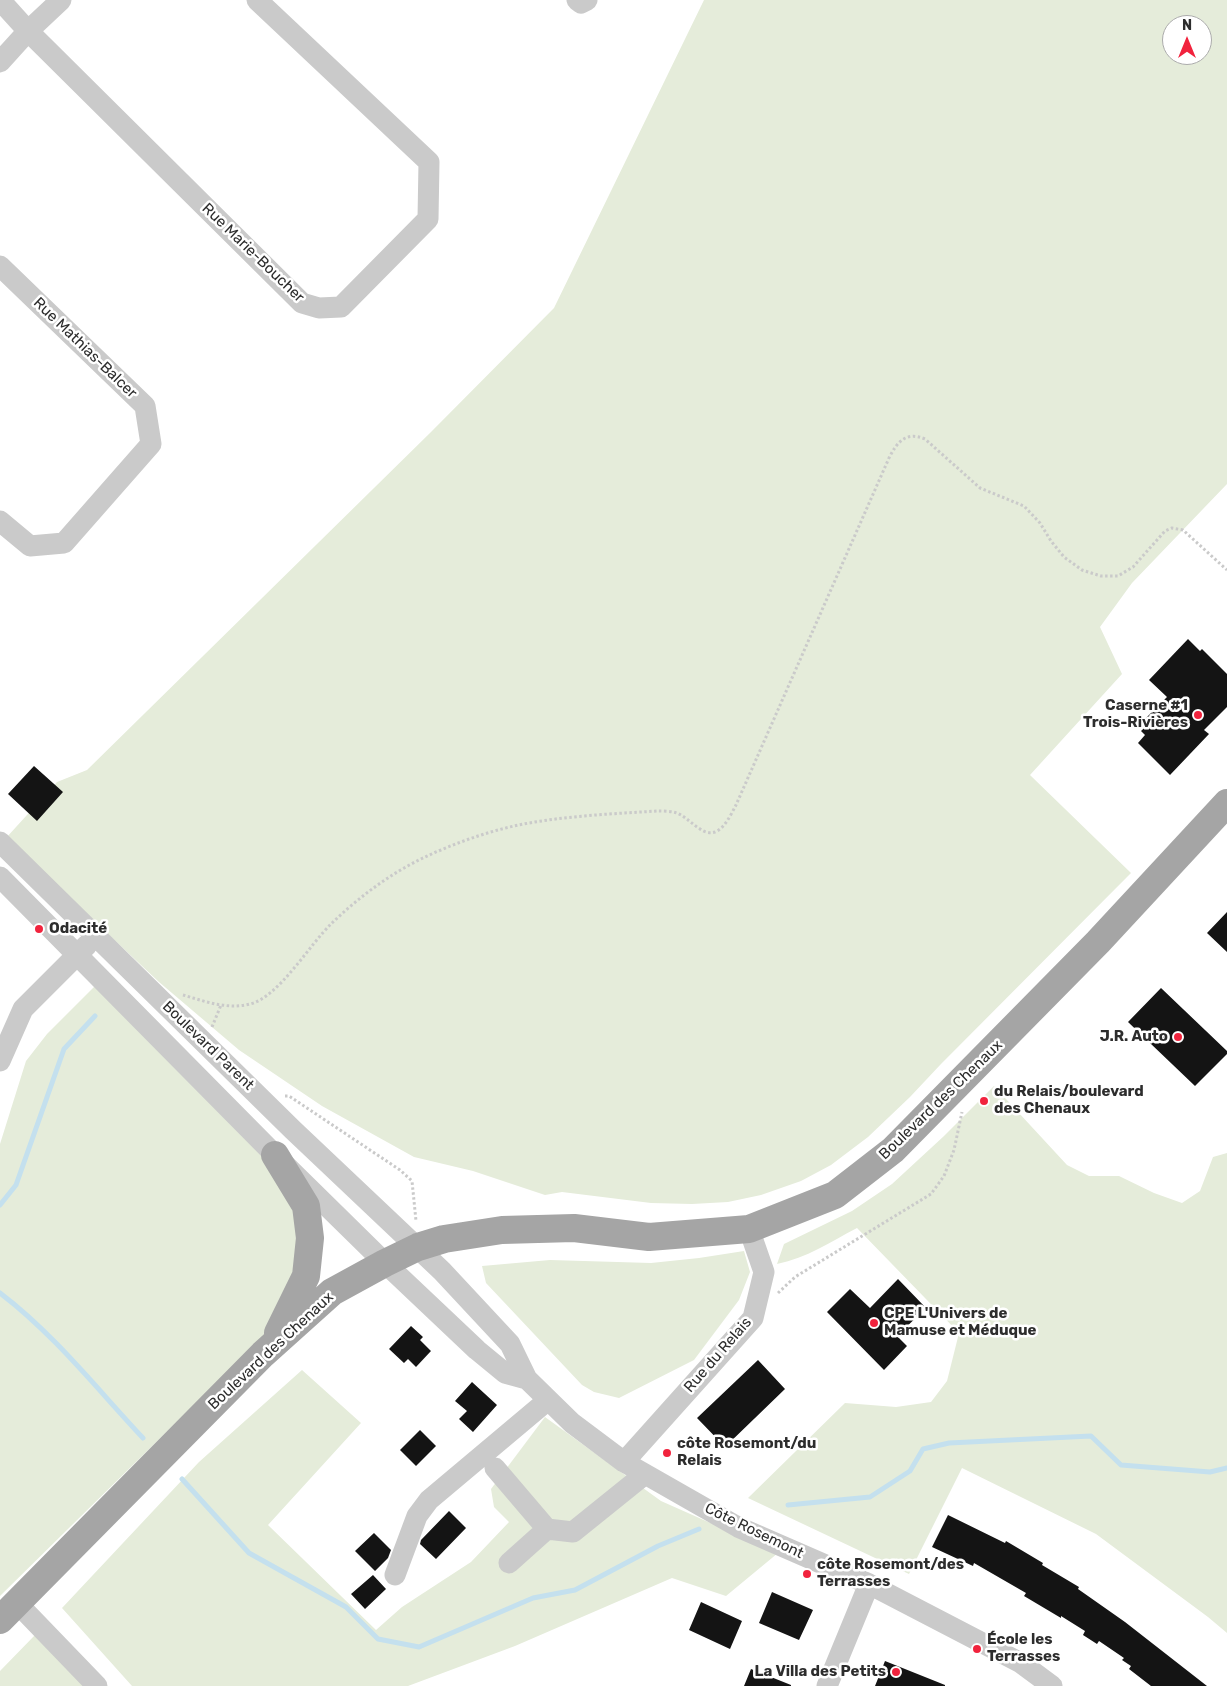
<!DOCTYPE html>
<meta charset="utf-8">
<style>
body{margin:0}
#map{position:relative;width:1227px;height:1686px;overflow:hidden;background:#fff;font-family:Rubik,sans-serif}
canvas{display:block}
.north{position:absolute;left:1162px;top:15px;width:50px;height:50px;box-sizing:border-box;background:#fff;border:1px solid #ababab;border-radius:50%;rotate:0deg;font-size:14px;font-weight:700;line-height:20px;text-align:center;color:#2d2d2d}
.north::after{content:'';display:block;margin:auto;width:18px;height:22px;background:#f1233d;clip-path:polygon(50% 0,100% 100%,50% 72%,0 100%)}
</style>
<div id="map">
<canvas width="1227" height="1686"></canvas>
<div class="north">N</div>
</div>
<script>
const g = document.querySelector('canvas').getContext('2d');
g.lineJoin = 'round';
function fill(path, color) { g.fillStyle = color; g.fill(path, 'evenodd'); }
function strokePath(path, color, width, dash) { g.strokeStyle = color; g.lineWidth = width; g.lineCap = dash ? 'butt' : 'round'; g.setLineDash(dash || []); g.stroke(path); }
function label(font, color, halo, rows, align = 'center') {
  g.font = font + ' Rubik,sans-serif'; g.lineWidth = 5; g.setLineDash([]); g.textBaseline = 'middle'; g.strokeStyle = halo; g.fillStyle = color; for (const [text, x, y, turn = 0] of rows) {
    g.save(); g.translate(x, y); g.rotate((+turn || 0) * Math.PI / 180); g.textAlign = isNaN(turn) ? turn : align; if (halo) g.strokeText(text, 0, 0); g.fillText(text, 0, 0); g.restore();
  }
}
const green = new Path2D(`
 M704,0H1227V484L1132,583L1100,627L1122,674L1030,775L1131,873L941,1064L910,1097L868,1137L831,1165L801,1181L761,1195L728,1202L692,1204L651,1203L562,1192L545,1195L473,1171L414,1157L322,1106L239,1050L159,982L6,838L57,782L87,770L431,432L554,308ZM1172,25H1202V55H1172Z
 M95,986L266,1155L293,1209L298,1237L295,1279L273,1327L0,1596V1144L26,1061L47,1034Z
 M994,1086L1067,1165L1089,1176H1119L1154,1193L1182,1203L1200,1191L1213,1157L1227,1153V1633L1208,1617L1096,1534L962,1468L909,1574L748,1498L845,1403L896,1407L931,1402L947,1381L959,1333L857,1228C830,1242 807,1258 777,1264L784,1244L852,1211L892,1184L944,1136Z
 M744,1251L750,1272L739,1300L694,1360L619,1398L594,1392L582,1385L486,1283L482,1266L550,1260L651,1263L699,1258Z
 M302,1370L361,1423L268,1525L376,1630L402,1607L471,1562L509,1522L494,1507L491,1489L545,1417L661,1501L778,1553L726,1596L672,1578L515,1646L408,1686H132L62,1608L199,1462Z
 M35,1635L84,1686H0V1671Z`);
const stream = new Path2D(`
 M0,1205L16,1185L64,1049L95,1016
 M0,1293C54,1334 97,1389 143,1438
 M182,1479L249,1553L346,1607L378,1639L419,1647L533,1598L575,1590L658,1546L699,1529
 M788,1505L870,1497L910,1471L923,1449L949,1443L1091,1436L1121,1465L1210,1472L1227,1468`);
const building = new Path2D(`
 M1188,639L1200,651L1202,649L1227,674V707L1204,730L1209,734L1170,775L1138,743L1145,735L1141,731L1147,725L1143,721L1167,697L1149,680Z
 M34,766L63,792L37,821L8,794Z
 M1227,912V952L1207,933Z
 M1161,988L1227,1051V1054L1195,1086L1128,1022Z
 M898,1279L926,1308L897,1336L907,1346L884,1370L827,1312L850,1289L870,1308Z
 M411,1326L423,1337L420,1340L431,1351L416,1367L408,1359L404,1363L389,1349Z
 M758,1360L785,1389L725,1447L697,1418Z
 M472,1382L497,1405L473,1432L459,1419L467,1411L455,1401Z
 M420,1430L436,1446L416,1466L400,1450Z
 M449,1511L466,1528L436,1559L420,1544L421,1540Z
 M948,1515L1005,1543L1006,1541L1043,1563L1042,1565L1079,1587L1078,1589L1125,1622L1207,1686H1151L1129,1669L1131,1666L1122,1660L1124,1658L1099,1641L1097,1644L1083,1635L1085,1631L1061,1616V1618L1024,1596L1026,1593L974,1563L973,1566L932,1547Z
 M374,1533L391,1550L388,1558L375,1571L355,1551Z
 M373,1575L386,1589L365,1609L351,1594Z
 M772,1592L813,1610L799,1640L759,1623Z
 M701,1602L742,1621L730,1649L689,1630Z
 M885,1661L945,1685V1686H875Z
 M751,1669L791,1685V1686H744Z`);
const path = new Path2D(`
 M183,995C204,1001 227,1010 250,1004C279,997 309,945 332,923C359,897 391,873 425,857C453,844 483,833 514,826C560,816 610,814 657,811C663,811 671,811 677,813C686,817 692,824 700,829C719,842 729,818 736,805L889,458C897,442 906,431 925,439L980,488L1024,506L1040,523L1051,541L1064,557L1082,570L1101,576H1118L1133,567L1165,531L1172,528L1183,530L1227,570
 M212,1027L221,1005
 M285,1096H289L400,1170L412,1181L416,1221
 M778,1293L795,1277L931,1194L944,1176L954,1150L962,1112`);
const minor = new Path2D(`
 M0,0L28,31L302,303L319,308L341,307L428,219L429,162L257,0
 M577,0L581,3L587,0
 M0,62L28,31L61,0
 M0,266L145,406L151,444L64,543L30,546L0,521
 M0,842L293,1130L442,1271L510,1344L527,1379L572,1423L624,1462L738,1527L869,1584L1021,1663L1052,1686
 M0,877L275,1155L385,1263L477,1350L505,1373L527,1379
 M0,1061L23,1009L87,945
 M624,1462L753,1318L764,1272L749,1229
 M495,1468L547,1529L573,1532L645,1474
 M509,1563L547,1529
 M395,1575L417,1516L429,1500L548,1400
 M17,1603L97,1686
 M827,1686L869,1584`);
const major = new Path2D(`
 M275,1155L306,1206L310,1238L306,1276L278,1333
 M0,1620L263,1354L332,1292L385,1263L418,1247L444,1239L502,1230L574,1228L649,1237L749,1229L835,1195L893,1150L1098,942L1227,803`);
const markers = [
 [1198,715,5,"#f1233d"],
 [39,929,5,"#f1233d"],
 [1178,1037,5,"#f1233d"],
 [984,1101,5,"#f1233d"],
 [874,1323,5,"#f1233d"],
 [667,1453,5,"#f1233d"],
 [807,1574,5,"#f1233d"],
 [977,1649,5,"#f1233d"],
 [896,1672,5,"#f1233d"]
];
const streetNames = [
 ["Rue Marie-Boucher",253,253,44],
 ["Rue Mathias-Balcer",85,348,44],
 ["Boulevard Parent",208,1046,44],
 ["Boulevard des Chenaux",941,1100,-44],
 ["Boulevard des Chenaux",271,1351,-43],
 ["Rue du Relais",718,1355,-49],
 ["Côte Rosemont",754,1531,26]
];
const poiNames = [
 ["Caserne #1",1188,706,"right"],
 ["Trois-Rivières",1188,723,"right"],
 ["Odacité",49,929],
 ["J.R. Auto",1168,1037,"right"],
 ["du Relais/boulevard",994,1092],
 ["des Chenaux",994,1109],
 ["CPE L'Univers de",884,1314],
 ["Mamuse et Méduque",884,1331],
 ["côte Rosemont/du",677,1444],
 ["Relais",677,1461],
 ["côte Rosemont/des",817,1565],
 ["Terrasses",817,1582],
 ["École les",987,1640],
 ["Terrasses",987,1657],
 ["La Villa des Petits",886,1672,"right"]
];
fill(green, '#e5ecda');
strokePath(stream, '#c4e0ee', 5);
fill(building, '#141414');
strokePath(path, '#cacaca', 3, [2.5, 2.5]);
strokePath(minor, '#cacaca', 21);
strokePath(major, '#a5a5a5', 28);
for (const [x, y, r, color] of markers) { const dot = new Path2D(); dot.arc(x, y, r, 0, 2 * Math.PI); g.fillStyle = color; g.fill(dot); strokePath(dot, '#fff', 2); }
label('15px', '#2d2d2d', '#fff', streetNames);
label('bold 15px', '#2d2d2d', '#fff', poiNames, 'left');
</script>
